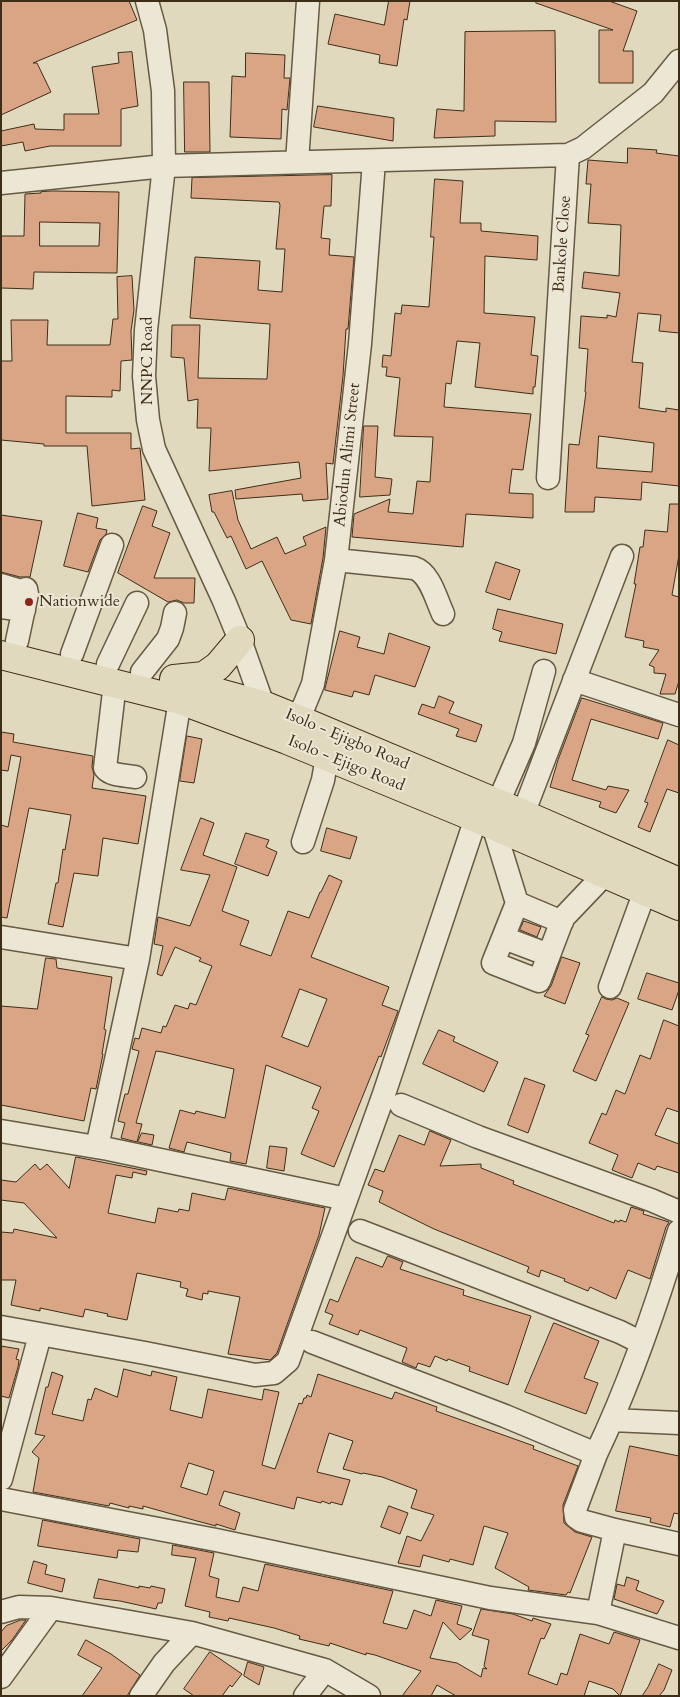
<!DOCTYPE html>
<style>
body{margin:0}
#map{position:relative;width:680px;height:1697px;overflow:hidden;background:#e1d9be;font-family:Cardo,serif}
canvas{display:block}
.frame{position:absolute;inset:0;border:2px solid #3e2e18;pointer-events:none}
</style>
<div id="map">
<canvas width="680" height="1697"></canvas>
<div class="frame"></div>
</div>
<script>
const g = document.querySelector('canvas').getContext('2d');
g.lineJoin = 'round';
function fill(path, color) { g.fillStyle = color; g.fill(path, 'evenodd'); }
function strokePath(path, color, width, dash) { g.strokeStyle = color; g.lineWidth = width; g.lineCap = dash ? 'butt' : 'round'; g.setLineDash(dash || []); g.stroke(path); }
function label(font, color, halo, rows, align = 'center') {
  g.font = font + ' Cardo,serif'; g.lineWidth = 4; g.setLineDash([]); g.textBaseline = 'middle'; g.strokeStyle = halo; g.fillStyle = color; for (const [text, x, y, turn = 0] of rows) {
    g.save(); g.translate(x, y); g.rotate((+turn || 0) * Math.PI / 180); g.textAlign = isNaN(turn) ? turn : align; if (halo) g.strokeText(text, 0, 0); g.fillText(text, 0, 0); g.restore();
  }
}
const building = new Path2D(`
 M1,1H129L137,20L33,63H37L51,92L1,115Z
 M389,1H410L407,20L404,19L397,66L379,63L380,55L328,44L335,14L384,25Z
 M537,1H609L637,11L623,51H633V83H599V30H613L536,3Z
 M555,31L556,122L495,121V136L434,138L437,109L464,111L465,32Z
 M132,52L138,106L121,109V146H50L25,151L23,142L1,146V131L34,124L35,129L64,130V114H99L92,67L119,63L118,53Z
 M246,53L285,55L284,78H290L287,110L282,109L281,139L230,137L232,76L245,77Z
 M184,82H209L210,152H185Z
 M318,106L394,118L393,141L314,127Z
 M628,148L657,150L656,153L679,156V333L659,331L661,315L638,313L632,362L643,363L639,408L666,412V408L679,410V486L642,482L641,500L595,497L594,512H565L569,444L579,445L586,392H585L588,349L579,348L581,316L607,318V315L616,317L620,293L582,288L584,272L619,276L621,225L588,223L591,184H586L588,160L627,163ZM599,436L654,443L652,472L597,468Z
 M332,175L331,206H324L321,238L330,239L329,255L354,257L348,329H346L343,376L333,464L326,463L328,499L303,501L302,494L236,499L235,490L301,478L299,462L209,471L211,428H197L198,399L188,401L184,358L171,357L172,325H200L198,378L267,379L270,324L190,318L195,257L260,261L258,290L282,292L285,249H276L280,205L279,202L191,198L192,178Z
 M435,179L463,181L460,223H481V231L538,236L537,260L485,256L484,313L535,317L531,355L538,356L535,387H533V394L475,387L480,343L457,341L451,384L446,383L444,407L531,414L523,470L512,469L509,493L533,494V518L466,514L463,547L352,537L354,514L390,499L388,512L413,514L417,481L430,482L433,437L394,436L400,378L386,376L387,367H382L383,355L391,356L395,313L401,314L402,305L429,307L434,237H431Z
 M53,191L119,192L117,273L34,272L33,289L1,288V236H24L25,194L41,193V192ZM40,222L100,223L99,246H40Z
 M132,276L134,310L131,331L132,360L121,361L120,391L112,390V397L66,396V433H131V449L140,448L145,500L92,506L87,446H44V444L1,440V361H12L11,320H48L47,345H110L113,319H118L117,277Z
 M364,426H378L375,477L392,479L390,495L360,497Z
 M232,491L238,520L251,549L277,537L285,554L306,545L303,537L326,527L323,558L311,624L291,620L262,561L246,569L231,536L227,538L214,512H212L209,495Z
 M670,504H679V555L672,595L679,597V681L675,694H660L666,674L654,673V667L649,665L659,650L643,647L644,641L625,637L636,584H634L640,547H643L645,530L667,532Z
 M143,506L157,511L152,526L170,533L154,578H195L194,603H184L177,600L168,602L118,573Z
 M78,513L98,518L96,528L107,530L106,534L100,540L88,572L64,566Z
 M1,515L42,521L30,577H20L1,572Z
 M496,562L520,570L510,600L486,592Z
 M498,609L563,624L556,654L499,641L502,632L493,629Z
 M340,631L360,637L357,647L384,654L389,633L430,647L415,687L375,675L369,695L354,691L352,697L325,690Z
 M439,696L454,702L449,713L482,725L476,742L456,736L459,729L418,714L422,704L434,708Z
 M582,698L663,723L658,739L591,719L572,780L606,790L608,786L629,790L616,813L599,807L601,802L550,787L558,760Z
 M1,732L14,734L13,742L93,756L92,767L94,775L92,788L146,796L138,844L103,838L98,876L74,873L63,927L48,924L56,883H58L63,849L65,850L71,815L29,808L7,918L1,917V825L8,827L21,757L11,755L8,771L1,770Z
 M187,736L202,739L194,783L180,781Z
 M668,740L679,745V793L667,789L650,832L638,827L648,803L645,802Z
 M201,818L214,823L203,855L237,867L222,911L249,921L240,945L271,956L288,911L309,918L320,892H321L329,875L342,881L311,957L389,987L382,1005L398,1011L381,1057L379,1056L334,1167L301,1154L319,1111L312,1108L321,1087L266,1065L246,1164L230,1161L231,1153L187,1142L184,1152L169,1148L180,1110L195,1114L196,1111L225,1118L234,1069L163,1052L156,1051L136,1123L142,1124L137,1142L121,1138L125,1123L118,1121L125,1094H128L139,1051L132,1049L135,1038L139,1039L142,1028L161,1033L163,1026L166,1027L175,1005L188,1009L190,1003L196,1005L212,966L199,961L201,958L175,947L162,976L157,974L163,946L154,944L158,917L190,926L210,875L181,870ZM300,989L327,999L308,1047L282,1037Z
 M327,828L357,837L350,859L321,851Z
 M246,833L269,840L266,847L277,852L268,876L235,864Z
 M524,921L541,927L537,937L520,930Z
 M562,957L580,963L565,1004L544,996L551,986Z
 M46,958L56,959L57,968L112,977L104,1029L106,1030L102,1054H103L96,1089L91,1088L84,1121L1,1105V1006L37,1009Z
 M647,973L679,983V990L672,1010L638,999Z
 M602,997L606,999L612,1000L617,998L629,1003L596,1081L573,1071L589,1035L586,1034Z
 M664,1020L679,1026V1112L667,1108L655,1135L679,1144V1173L657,1166L655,1170L638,1163L632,1178L612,1170L618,1155L589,1143L602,1113L606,1115L616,1090L625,1094L640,1055L650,1059Z
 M439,1030L455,1037L453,1041L498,1062L484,1092L423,1064Z
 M525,1078L545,1085L528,1133L508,1125Z
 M430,1131L451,1140L440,1166L481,1164V1168L514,1181L513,1184L614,1223L615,1220L619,1222L620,1220L626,1222L631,1207L644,1211L643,1214L669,1222L666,1227L650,1279L628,1270L616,1299L590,1287L588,1291L564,1281L565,1279L541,1270L539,1277L527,1272L529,1267L434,1229L379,1202L383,1191L368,1185L375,1169L384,1172L399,1135L424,1145Z
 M142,1133L154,1135L152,1145L138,1142Z
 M270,1146L287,1148L284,1171L267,1168Z
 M76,1157L147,1171L146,1175L133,1172L132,1178L116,1175L108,1213L155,1223L158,1208L178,1212L179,1209L189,1211L192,1193L225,1200L228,1188L325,1208L319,1235L277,1353L270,1360L228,1354L240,1297L208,1291V1294L203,1293L202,1300L186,1296L188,1289L180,1287L181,1282L137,1273L127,1320L107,1316L108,1314L85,1309L83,1317L40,1308V1311L11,1305L16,1280H1V1232L13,1233L14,1229L57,1238L24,1203L1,1200V1180L16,1182L35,1164L40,1170L47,1164L69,1188Z
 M388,1256L403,1262L400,1269L464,1290L463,1295L531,1316L508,1385L469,1371L470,1367L448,1359L447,1361L435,1356L430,1367L418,1363L416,1368L402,1362L407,1348L360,1330L358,1335L329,1324L333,1315L325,1312L330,1299L338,1302L356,1257L382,1267Z
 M554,1323L599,1341L584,1378L598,1383L586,1414L525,1392Z
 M1,1346L19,1349L16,1359L19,1360L18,1367L9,1398L1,1396Z
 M124,1369L151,1376L152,1371L177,1377L170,1410L202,1418L208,1389L262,1400L264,1389L279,1392L262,1465L275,1469L299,1403L302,1404L304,1398H306L307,1395L311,1397L318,1374L392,1399L395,1392L437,1407L436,1411L534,1446L533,1449L578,1466L563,1505L564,1523L575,1532L592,1537L570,1593L568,1592L566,1595L528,1590L529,1587L495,1568L508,1533L484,1526L473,1565L450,1559L449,1562L423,1555L420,1567L398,1563L407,1536L421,1541L434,1515L411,1508L417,1490L382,1477L363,1473L362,1474L343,1469L353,1441L329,1433L317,1472L350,1480L342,1505L331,1502L330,1504L322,1501L321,1503L297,1497L294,1509L224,1491L219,1505L240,1513L235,1530L216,1524V1526L197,1521L143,1506V1509L129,1506V1508L110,1503L109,1506L33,1492L39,1458L32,1452L45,1436L35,1434L46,1387H48L52,1372L63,1376L52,1414L83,1421L88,1399L91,1400L95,1388L117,1397ZM189,1463L214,1471L207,1495L181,1487Z
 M630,1446L679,1456V1514L674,1513L670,1527L650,1522L651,1518L616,1511Z
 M389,1506L408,1513L400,1534L381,1527Z
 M43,1520L140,1539L138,1552L118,1550L117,1558L38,1546Z
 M173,1545L214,1553L209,1576L219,1579L216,1597L239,1602L243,1587L258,1591L265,1564L393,1591L383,1623L407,1629L414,1610L431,1616L436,1600L462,1606L457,1624L472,1629L460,1640L443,1622L430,1658L457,1663L481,1677L483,1668L487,1669L484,1666L489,1640L472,1635L481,1609L513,1614L532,1621L533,1618L551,1624L544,1639L541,1638L528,1674L557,1685L561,1673L567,1675L580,1634L609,1644L614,1632L640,1640L620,1696L613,1689L589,1681L584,1696H456L437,1685L431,1696H402L421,1671L375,1655L366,1653V1655L330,1643L329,1646L299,1639L300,1636L274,1628L229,1618L228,1621L209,1617L210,1612L185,1606L196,1558L172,1555Z
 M34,1561L47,1565L45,1574L65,1579L62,1592L28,1583Z
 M627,1577L639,1581L636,1590L664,1601L657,1614L614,1599L617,1584L624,1586Z
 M99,1579L139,1588V1586L150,1588L151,1586L165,1589L162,1603H158L156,1609L120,1601L94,1598Z
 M21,1620H26L12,1640L1,1651V1632L6,1626Z
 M86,1640L111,1654L140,1675L127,1696H82L102,1668L78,1655Z
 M210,1652L242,1674L232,1687L230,1685L222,1696H194L184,1689Z
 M248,1662L264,1667L259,1685L244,1676Z
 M659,1664L672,1670L664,1690L659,1696H642L648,1687Z`);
const minor = new Path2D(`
 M147,1L155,30L163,91L164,166L146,330L144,376L148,420L154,449L224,601L240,640L263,705L259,718
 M297,162L308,1
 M1,183L164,166L568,155
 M548,478L568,155L583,148L653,93L679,61
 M336,560L414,568C430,573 436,599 443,614
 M1,585L21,591L26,589L27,594L17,641
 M1,607L24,610
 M72,654L112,545
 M108,664L137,603
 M142,672L168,639L172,628L175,613
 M574,680L679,715
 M115,683L105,768C111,776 125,775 135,777
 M289,733L295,718L304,706L313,684L336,560L360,344L374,161
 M498,803L524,743L544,671
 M523,814L622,556
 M493,825L517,903L493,963L539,981L563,918L605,874
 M303,842L323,780L327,757
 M517,903L562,922
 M1,937L138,959L97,1147
 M504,938L549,955
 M138,959L180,700
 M610,987L645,891
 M401,1105L478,1137L651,1200L679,1212
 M1,1131L108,1149L346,1199
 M360,1231L620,1332L642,1343
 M1,1327L145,1353L255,1375L274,1373L288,1361L384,1094L476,818
 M312,1342L505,1416L596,1454C630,1383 656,1307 679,1231
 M612,1420L679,1423
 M596,1454L575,1510L576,1517L582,1521L615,1530L598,1613
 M1,1479L40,1335
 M1,1499L216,1540L490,1598L598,1613L679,1638
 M615,1530L679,1544
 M1,1612L19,1607L51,1608L192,1633L325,1670L369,1696
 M1,1677L51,1608
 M141,1696L164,1663L192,1633
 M305,1696L325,1670`);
const major = new Path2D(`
 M1,655L180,700L287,740L476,818L679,906
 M174,679L204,676L218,666L240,640
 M175,681L263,705L295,718L523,814L679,882`);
const markers = [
 [29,602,5,"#8f2418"]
];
const streetNames = [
 ["Bankole Close",563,244,-86],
 ["NNPC Road",148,361,-90],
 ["Abiodun Alimi Street",348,455,-84],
 ["Isolo - Ejigbo Road",347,740,23],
 ["Isolo - Ejigo Road",346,764,22]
];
const poiNames = [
 ["Nationwide",39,602]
];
fill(building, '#d9a585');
strokePath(building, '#3e2e18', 1);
strokePath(minor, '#675942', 25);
strokePath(major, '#3e2e18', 30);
strokePath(minor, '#ece6d5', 22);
strokePath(major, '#e1d9be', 28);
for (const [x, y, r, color] of markers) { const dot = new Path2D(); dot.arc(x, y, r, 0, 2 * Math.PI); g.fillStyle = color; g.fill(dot); strokePath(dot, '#ece6d5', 2); }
label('16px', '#3e2e18', '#ece6d5', streetNames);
label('16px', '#3e2e18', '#ece6d5', poiNames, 'left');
</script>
